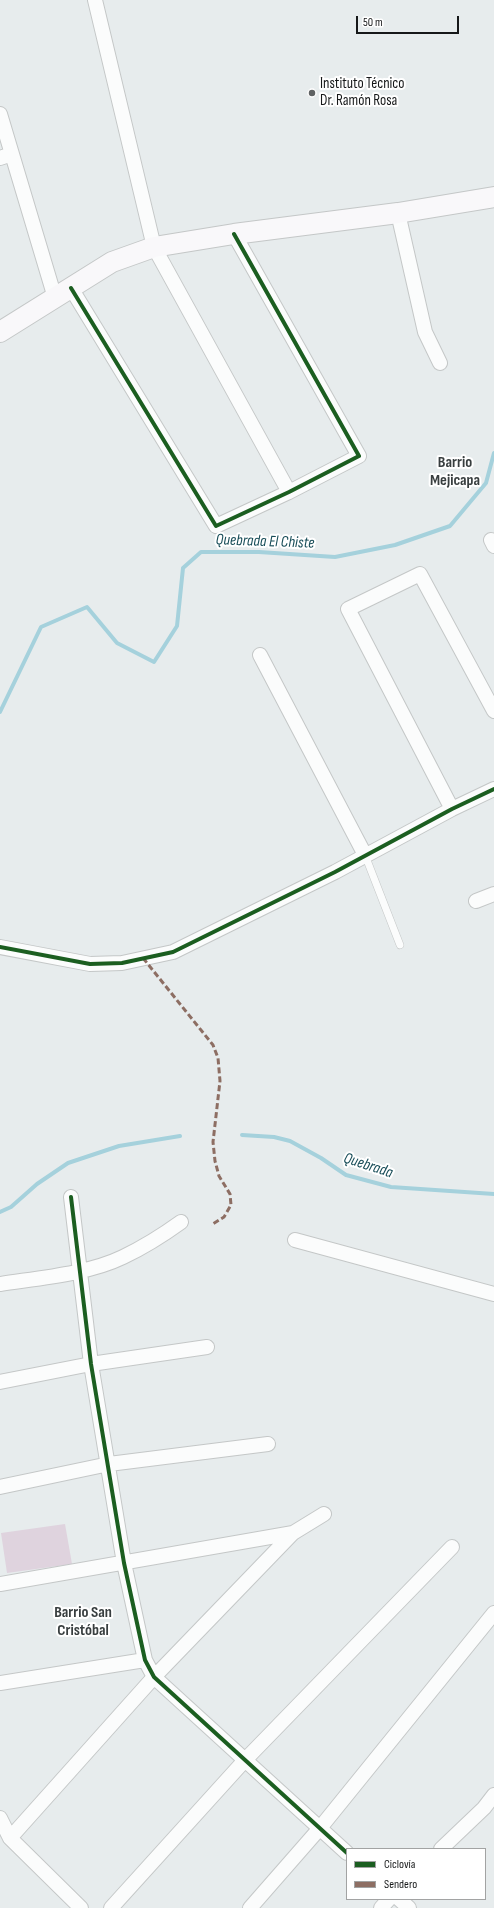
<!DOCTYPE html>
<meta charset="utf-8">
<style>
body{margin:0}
#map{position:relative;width:494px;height:1908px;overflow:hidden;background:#e7eced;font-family:"Sofia Sans Condensed",sans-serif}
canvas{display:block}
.legend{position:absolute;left:346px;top:1848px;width:140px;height:52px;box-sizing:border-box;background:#fff;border:1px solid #a2a3a3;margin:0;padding:5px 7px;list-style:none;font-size:12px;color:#161819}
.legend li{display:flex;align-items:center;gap:8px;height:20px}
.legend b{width:20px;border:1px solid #a2a3a3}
.scale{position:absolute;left:356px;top:16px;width:103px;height:18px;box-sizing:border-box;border:2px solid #161819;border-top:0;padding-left:5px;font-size:12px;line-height:14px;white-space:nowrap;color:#161819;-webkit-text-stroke:3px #fff;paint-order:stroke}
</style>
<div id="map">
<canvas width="494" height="1908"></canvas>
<ul class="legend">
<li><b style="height:5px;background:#1b5e20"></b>Ciclovía</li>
<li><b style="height:5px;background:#8d6e63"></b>Sendero</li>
</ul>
<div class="scale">50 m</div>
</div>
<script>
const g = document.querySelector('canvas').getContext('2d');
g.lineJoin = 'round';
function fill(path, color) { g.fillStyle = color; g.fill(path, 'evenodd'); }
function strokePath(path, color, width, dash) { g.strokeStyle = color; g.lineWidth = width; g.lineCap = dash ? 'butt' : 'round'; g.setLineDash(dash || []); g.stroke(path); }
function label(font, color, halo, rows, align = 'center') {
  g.font = font + ' "Sofia Sans Condensed",sans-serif'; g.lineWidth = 4; g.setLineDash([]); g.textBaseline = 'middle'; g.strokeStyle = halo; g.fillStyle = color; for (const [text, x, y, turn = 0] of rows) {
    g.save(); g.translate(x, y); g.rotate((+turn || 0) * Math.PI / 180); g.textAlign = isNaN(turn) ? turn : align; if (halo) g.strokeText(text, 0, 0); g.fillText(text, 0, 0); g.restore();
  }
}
const green = new Path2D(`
 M65,1524L72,1564L7,1573L1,1533Z`);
const stream = new Path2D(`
 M0,712L41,627L87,607L117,643L154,662L177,626L183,568L201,552H259L335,557L395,545L450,526L486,483L494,453
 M242,1135L274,1137L290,1141L321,1158L346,1175L391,1187L494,1194
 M0,1212L11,1207L37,1184L68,1163L119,1146L180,1136`);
const lane = new Path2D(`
 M365,855L400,945`);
const street = new Path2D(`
 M95,0L154,247L289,492
 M0,114L55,298
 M0,158L12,154
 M398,213L425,332L440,363
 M71,288L216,526L289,492L359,456L234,234
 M491,540L494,546
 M260,655L365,855
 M452,809L348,609L420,574L494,711
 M476,901L494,894
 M0,947L90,964L122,963L173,952L335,872L452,809L494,789
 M71,1197L91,1364L124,1563L145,1660L154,1677L347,1853
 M295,1240L494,1294
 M0,1284C39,1278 88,1274 123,1257C144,1247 163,1235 181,1222
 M0,1382L91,1364L207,1347
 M0,1487L109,1464L268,1444
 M0,1584L293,1533
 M0,1683L145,1660
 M0,1818L10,1838L81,1908
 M10,1838L154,1677L293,1533L324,1514
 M441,1849L484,1808L494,1795
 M399,1899L409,1908
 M111,1908L245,1760L452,1547
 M250,1908L320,1828L494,1613
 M381,1908L389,1899`);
const secondary = new Path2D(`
 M0,332L112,262L154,247L234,234L398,213L494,197`);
const quiet = new Path2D(`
 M143,958L213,1045L218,1058L220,1081L213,1142L215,1161L219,1176L230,1194L231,1205L224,1217L211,1225`);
const cycleway = new Path2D(`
 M71,288L216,526L289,492L359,456L234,234
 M0,947L90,964L122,963L173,952L335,872L452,809L494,789
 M71,1197L91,1364L124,1563L145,1660L154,1677L347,1853`);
const markers = [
 [312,93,4,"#5f6263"]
];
const poiNames = [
 ["Instituto Técnico",320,84],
 ["Dr. Ramón Rosa",320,101]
];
const neighbourhoodNames = [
 ["Barrio",455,463],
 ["Mejicapa",455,481],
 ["Barrio San",83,1613],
 ["Cristóbal",83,1631]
];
const waterNames = [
 ["Quebrada El Chiste",265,542,2],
 ["Quebrada",368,1166,18]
];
fill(green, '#dfd3de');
strokePath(stream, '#a5d1dc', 4);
strokePath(lane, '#c4c7c7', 8);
strokePath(street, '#c4c7c7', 16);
strokePath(secondary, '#c4c7c7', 22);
strokePath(lane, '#fbfcfc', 7);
strokePath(street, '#fbfcfc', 14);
strokePath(secondary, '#f9f8fa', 20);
strokePath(quiet, '#8d6e63', 3, [6, 3]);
strokePath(cycleway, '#1b5e20', 4);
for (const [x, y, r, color] of markers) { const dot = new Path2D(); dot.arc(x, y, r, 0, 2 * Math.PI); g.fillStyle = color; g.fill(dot); strokePath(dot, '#fff', 1.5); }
label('15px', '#161819', '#fff', poiNames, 'left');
label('bold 16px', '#383e3f', '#fff', neighbourhoodNames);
label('italic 16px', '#184d58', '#fff', waterNames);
</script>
